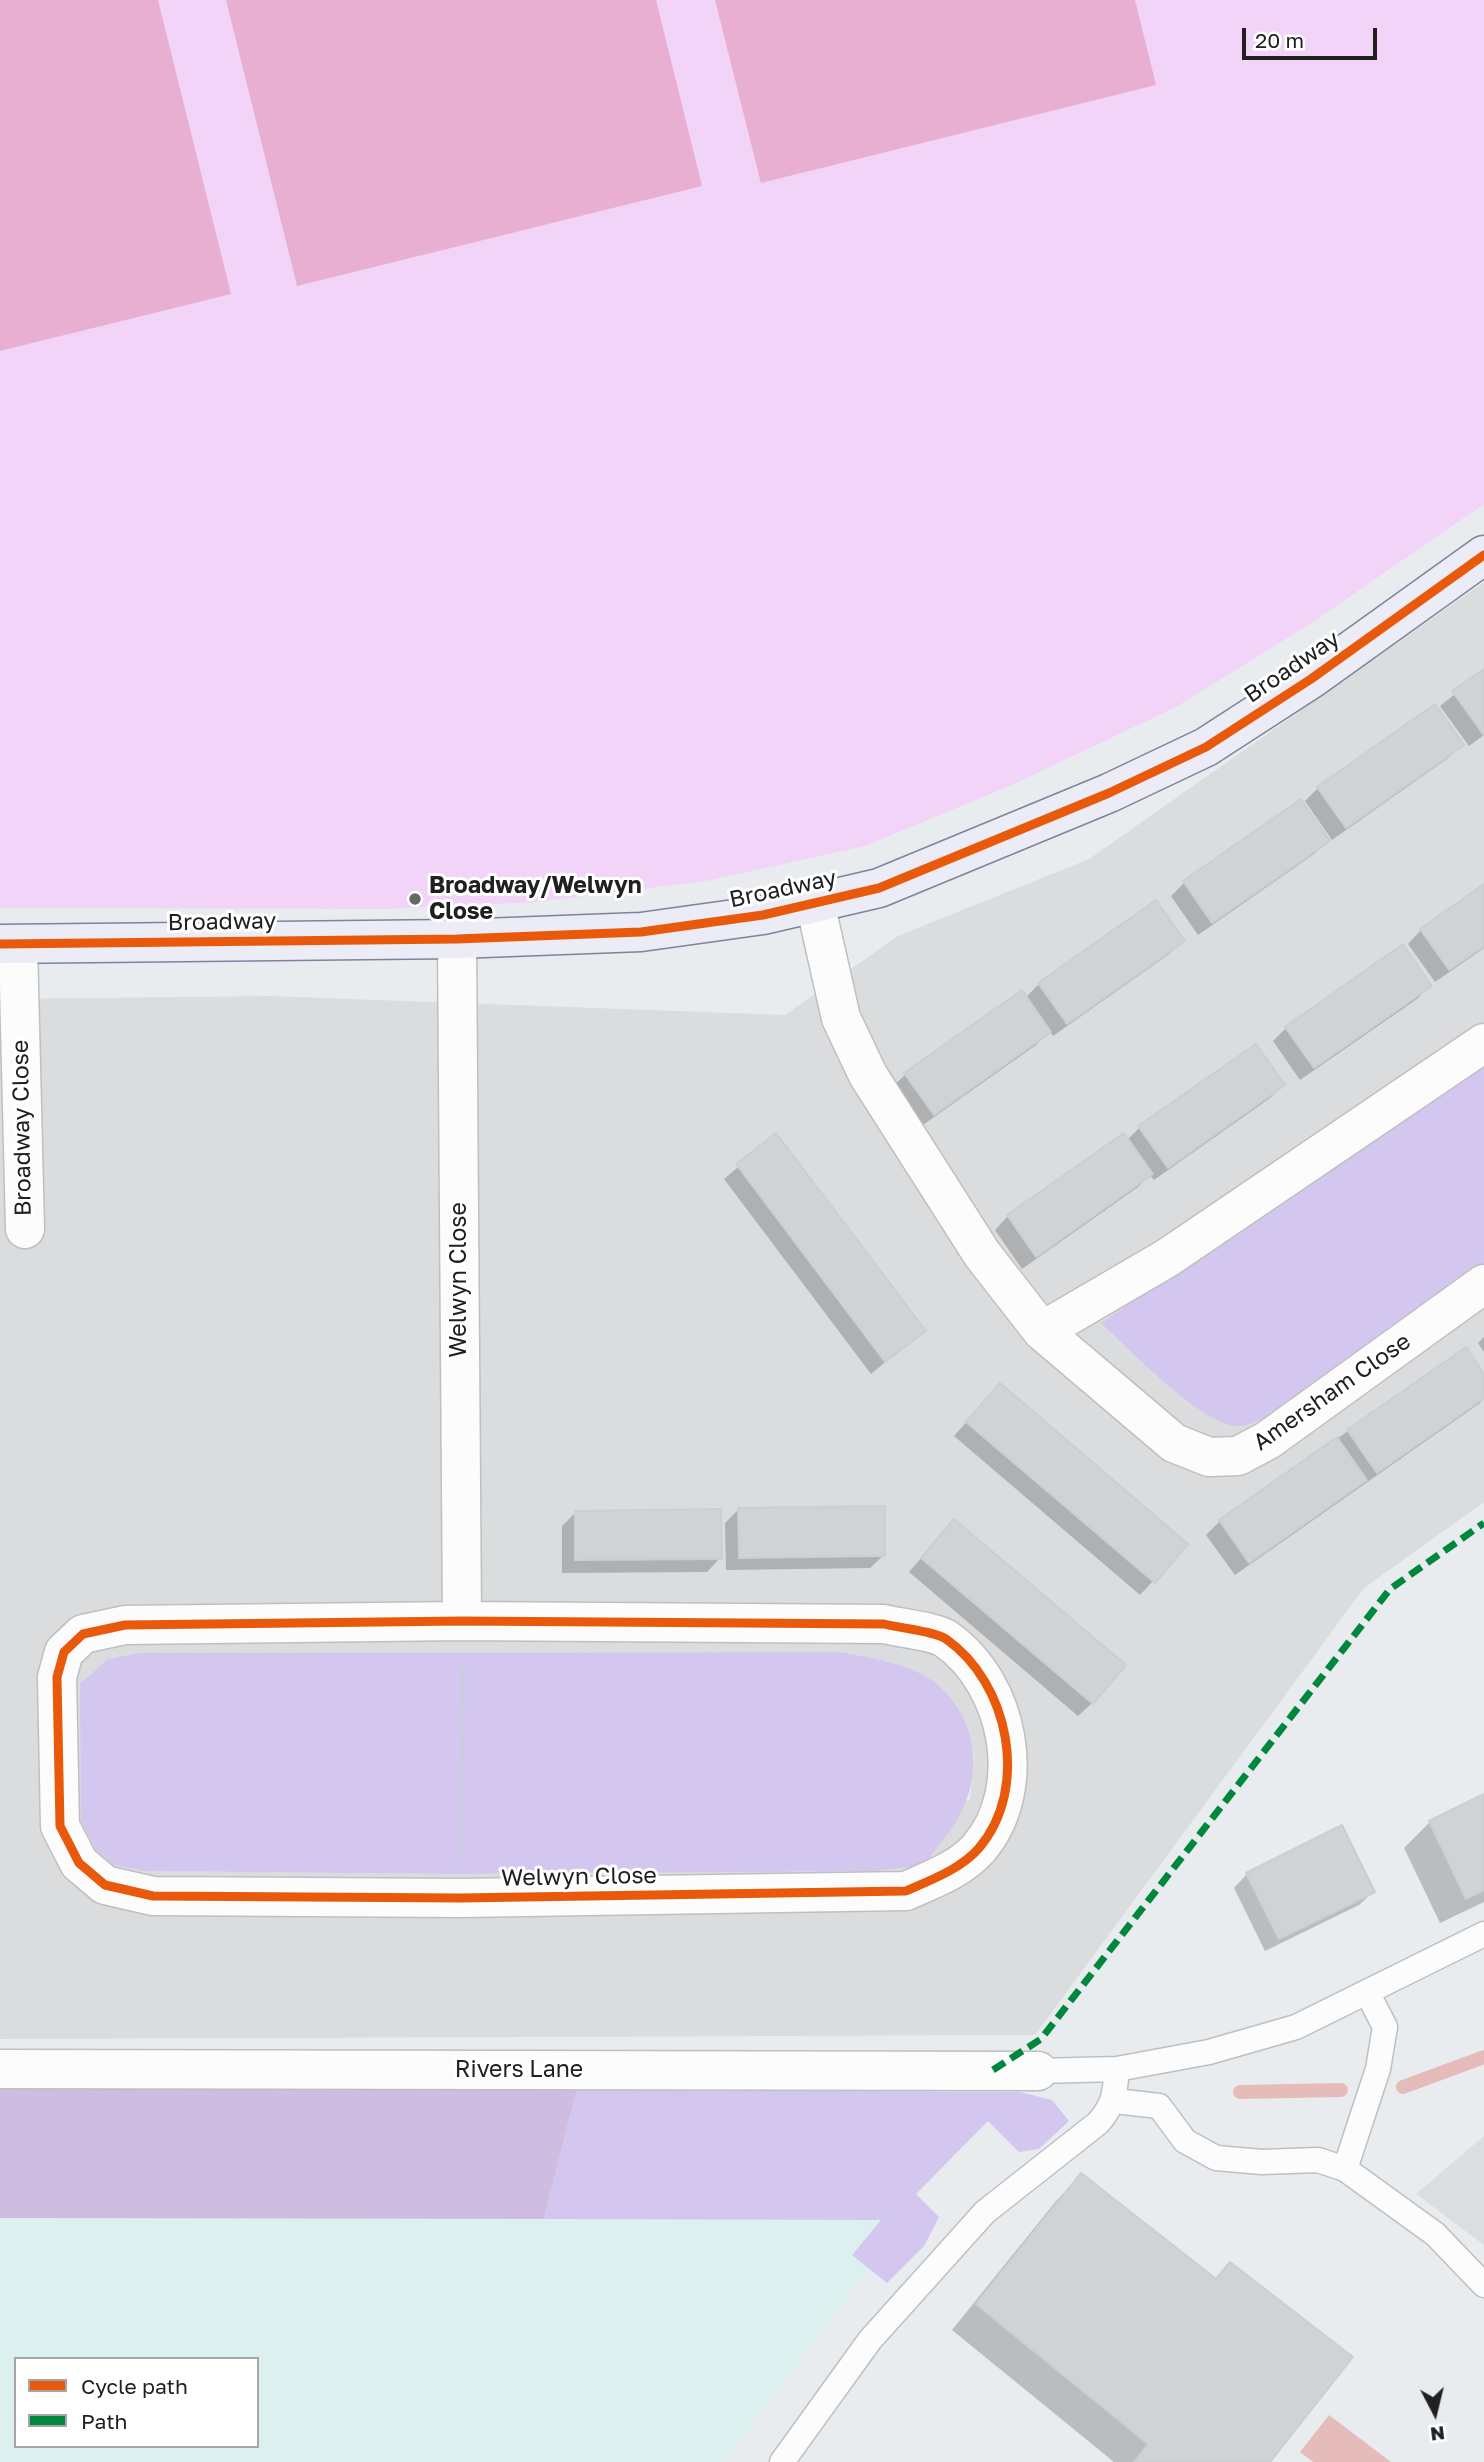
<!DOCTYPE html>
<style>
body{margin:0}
#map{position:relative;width:1484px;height:2462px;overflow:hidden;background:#e9ecef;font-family:"Golos Text",sans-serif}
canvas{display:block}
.legend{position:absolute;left:14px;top:2357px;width:245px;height:91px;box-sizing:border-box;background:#fff;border:2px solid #a6a6a6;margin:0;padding:9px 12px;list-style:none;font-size:21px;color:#202020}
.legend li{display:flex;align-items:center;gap:14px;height:35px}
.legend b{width:35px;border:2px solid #a6a6a6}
.north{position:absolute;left:1400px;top:2378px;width:70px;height:70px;-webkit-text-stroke:5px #fff;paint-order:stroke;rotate:173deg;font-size:19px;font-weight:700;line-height:28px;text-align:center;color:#202020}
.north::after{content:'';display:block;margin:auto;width:24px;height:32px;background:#202020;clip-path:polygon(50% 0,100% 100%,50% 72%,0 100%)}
.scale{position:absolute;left:1242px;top:28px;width:135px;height:32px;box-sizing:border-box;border:4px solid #202020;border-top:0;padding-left:9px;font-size:21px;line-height:24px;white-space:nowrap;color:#202020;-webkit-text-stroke:5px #fff;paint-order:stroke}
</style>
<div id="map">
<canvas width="1484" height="2462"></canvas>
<ul class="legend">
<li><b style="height:9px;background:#e8590c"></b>Cycle path</li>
<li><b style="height:9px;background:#00873e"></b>Path</li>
</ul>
<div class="north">N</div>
<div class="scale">20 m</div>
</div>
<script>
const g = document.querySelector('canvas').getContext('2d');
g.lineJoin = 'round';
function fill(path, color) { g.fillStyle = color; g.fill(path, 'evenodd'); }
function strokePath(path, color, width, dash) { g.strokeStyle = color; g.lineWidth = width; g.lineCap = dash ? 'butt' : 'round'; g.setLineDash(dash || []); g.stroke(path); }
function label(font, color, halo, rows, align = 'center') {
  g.font = font + ' "Golos Text",sans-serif'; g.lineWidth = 6; g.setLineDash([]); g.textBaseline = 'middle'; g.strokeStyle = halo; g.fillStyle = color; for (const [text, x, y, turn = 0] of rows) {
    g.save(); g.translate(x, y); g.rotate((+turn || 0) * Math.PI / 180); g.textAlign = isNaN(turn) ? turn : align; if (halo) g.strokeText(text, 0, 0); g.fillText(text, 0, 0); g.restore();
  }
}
const residential = new Path2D(`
 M1484,582V1064L1276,1411L1484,1264V1502L1364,1588L1035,2035L0,2039V999L270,996L785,1015L898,936L1089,859ZM840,1652L886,1661L916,1671L964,1724L974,1753L970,1800L448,1874L144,1871L114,1865L108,1659L139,1653Z`);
const commercial = new Path2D(`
 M0,2218L544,2219L882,2220L852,2255L869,2268L724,2462H0ZM16,2359H257V2446H16Z`);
const grass = new Path2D(`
 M1484,1064V1264L1276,1411C1263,1419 1252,1426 1237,1426C1202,1425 1129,1349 1101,1323Z
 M840,1652C877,1659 921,1664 948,1695C986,1740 979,1799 942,1841C937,1847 931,1858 925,1862C914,1869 890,1868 877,1871L448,1874L144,1871L114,1865L96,1850L81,1821L80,1684L108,1659L139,1653Z
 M577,2089L1020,2092L1052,2100L1069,2121L1039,2149L1019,2152L988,2121L916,2194L939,2217L924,2246L887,2283L852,2255L881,2220L544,2219Z`);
const forest = new Path2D(`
 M0,2089H577L544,2219L0,2218Z`);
const park = new Path2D(`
 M0,0H1484V504L1313,622L1176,707L1012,785L865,846L706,881L535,902L386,909L0,908Z`);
const pitch = new Path2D(`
 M0,0H158L231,294L0,351Z
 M226,0H656L702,186L297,286Z
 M715,0H1135L1156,85L761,183Z`);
const parking = new Path2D(`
 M1484,2136V2245L1416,2194Z`);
const water = new Path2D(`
 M1329,2415L1391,2462H1313L1300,2452Z`);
const shadow = new Path2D(`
 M1484,671V735L1469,746L1440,706Z
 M1461,745L1448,758L1332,840L1305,801L1318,788Z
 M1328,840L1314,854L1198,935L1171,896L1184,883Z
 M1484,886V948L1435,982L1408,944L1421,930Z
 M1183,941L1169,954L1053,1036L1050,1031L1036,1045L920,1127L892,1087L906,1074L1025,998L1039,984Z
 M1430,986L1417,999L1300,1080L1273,1041L1286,1028Z
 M1283,1085L1270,1098L1154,1180L1150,1175L1138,1187L1022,1269L995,1230L1008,1216L1124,1136L1127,1140L1140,1127Z
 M776,1136L923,1331L871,1374L724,1179Z
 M1484,1337V1352L1478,1343Z
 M1484,1377V1398L1480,1403L1235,1575L1206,1535L1220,1521L1348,1431Z
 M987,1399L1153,1581L1140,1595L954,1436Z
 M739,1509L884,1555L870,1568L726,1570L725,1523Z
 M575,1513L720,1558L707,1572L562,1573V1526Z
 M941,1535L1092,1703L1078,1716L909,1572Z
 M1484,1796V1902L1440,1923L1404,1848L1430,1822Z
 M1247,1874L1373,1892L1359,1905L1265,1951L1234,1888Z
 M1081,2175L1215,2280L1230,2264L1268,2462H1114L952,2330L1056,2201Z`);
const stream = new Path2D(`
 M1403,2087L1484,2057
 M1240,2092L1341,2090`);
const building = new Path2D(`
 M1484,669V733L1483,734L1452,691Z
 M1435,704L1464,745L1346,828L1317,787Z
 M1301,799L1330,841L1212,923L1183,881Z
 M1484,884V946L1449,970L1420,929Z
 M1156,900L1185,941L1067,1024L1038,983Z
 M1403,944L1432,986L1314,1068L1285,1027Z
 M1022,990L1051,1032L934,1115L904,1073Z
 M1256,1044L1285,1085L1168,1168L1138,1126Z
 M776,1133L926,1331L885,1362L736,1164Z
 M1124,1133L1153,1174L1036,1257L1007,1215Z
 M1466,1347L1484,1374V1398L1377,1473L1347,1430Z
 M1000,1383L1188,1544L1155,1583L966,1422Z
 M1337,1437L1367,1480L1249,1563L1219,1520Z
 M885,1506V1556L739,1558L738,1508Z
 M721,1509L722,1559L575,1560V1511Z
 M954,1519L1126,1665L1093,1704L921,1558Z
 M1484,1794V1890L1466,1899L1429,1821Z
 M1342,1825L1375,1892L1279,1939L1246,1873Z
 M1081,2173L1216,2279L1230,2262L1353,2357L1270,2462H1134L1148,2444L976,2304Z`);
const path = new Path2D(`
 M461,1858L462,1663`);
const lane = new Path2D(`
 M1367,1992L1385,2027L1378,2069L1345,2169L1435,2234L1484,2285
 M1038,2071L1117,2069L1209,2052L1296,2027L1484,1934
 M1115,2101L1159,2106L1185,2141L1216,2158L1262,2162L1318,2160L1345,2169
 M782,2462L870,2340L985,2212L1098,2123C1114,2105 1115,2093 1117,2069`);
const street = new Path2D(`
 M815,903L841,1018L868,1075L982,1254L1042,1331L1174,1443L1209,1457L1238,1456L1268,1440L1484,1284
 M457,939L462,1621
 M18,944L25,1229
 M1042,1331L1167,1258L1484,1043
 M462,1621L884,1624C899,1628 934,1631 946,1639C1009,1683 1030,1788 979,1848C961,1869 931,1880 906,1891L461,1898L153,1896L105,1885L79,1863L60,1826L57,1677L64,1652L83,1634L125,1625Z
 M0,2069L1038,2071`);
const secondary = new Path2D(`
 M0,944L457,939L641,932L763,915L879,888L1109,793L1206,747L1311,679L1484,555`);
const quiet = new Path2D(`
 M993,2070L1041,2039L1390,1589L1484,1523`);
const cycleway = new Path2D(`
 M0,944L457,939L641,932L763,915L879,888L1109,793L1206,747L1311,679L1484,555
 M462,1621L884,1624C899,1628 934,1631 946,1639C1009,1683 1030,1788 979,1848C961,1869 931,1880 906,1891L461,1898L153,1896L105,1885L79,1863L60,1826L57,1677L64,1652L83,1634L125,1625Z`);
const markers = [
 [415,899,7,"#666768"]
];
const streetNames = [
 ["Broadway",1292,667,-34],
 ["Broadway",783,889,-12],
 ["Broadway",222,922,-1],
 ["Broadway Close",22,1128,-91],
 ["Welwyn Close",459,1280,-90],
 ["Amersham Close",1332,1392,-35],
 ["Welwyn Close",579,1877,-1],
 ["Rivers Lane",519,2070]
];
const poiNames = [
 ["Broadway/Welwyn",429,886],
 ["Close",429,912]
];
fill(residential, '#dadcde');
fill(commercial, '#ddf0f0');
fill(grass, '#d3c7f0');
fill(forest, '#cfbde1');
fill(park, '#f2d4f8');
fill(pitch, '#e8afd0');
fill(parking, '#dcdddf');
fill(water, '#e5bcb9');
fill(shadow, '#0003');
strokePath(stream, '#e5bcb9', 14);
fill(building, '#cfd3d5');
strokePath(building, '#cacfd2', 2);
strokePath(lane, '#bebfc0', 27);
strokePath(street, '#bebfc0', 41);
strokePath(secondary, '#7f829b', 41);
strokePath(path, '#c0d1d0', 4.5, [3.5, 3.5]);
strokePath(lane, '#fcfcfd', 24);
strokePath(street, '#fcfcfd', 38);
strokePath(secondary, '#ebecf5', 38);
strokePath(quiet, '#00873e', 7, [14, 7]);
strokePath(cycleway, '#e8590c', 9);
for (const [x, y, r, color] of markers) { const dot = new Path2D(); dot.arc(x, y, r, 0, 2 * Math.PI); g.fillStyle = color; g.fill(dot); strokePath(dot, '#fff', 2.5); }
label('23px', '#202020', '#fff', streetNames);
label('bold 23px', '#202020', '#fff', poiNames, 'left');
</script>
